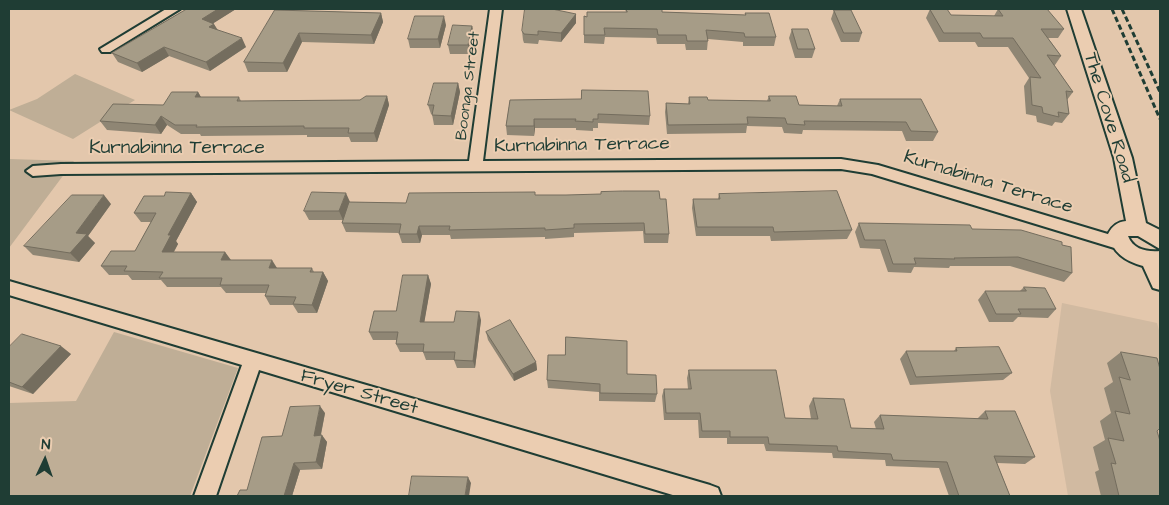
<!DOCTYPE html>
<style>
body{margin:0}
#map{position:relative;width:1169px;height:505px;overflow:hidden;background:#e3c7ac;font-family:"Architects Daughter",sans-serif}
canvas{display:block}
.frame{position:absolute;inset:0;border:10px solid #1f3d34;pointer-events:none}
.north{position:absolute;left:20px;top:435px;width:50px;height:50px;-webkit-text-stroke:4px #ebcdb1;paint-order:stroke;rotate:3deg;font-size:14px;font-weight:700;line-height:20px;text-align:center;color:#1f3d34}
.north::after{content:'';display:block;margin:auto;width:18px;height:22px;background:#1f3d34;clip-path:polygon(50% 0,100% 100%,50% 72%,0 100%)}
</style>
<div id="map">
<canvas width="1169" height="505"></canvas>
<div class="frame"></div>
<div class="north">N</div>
</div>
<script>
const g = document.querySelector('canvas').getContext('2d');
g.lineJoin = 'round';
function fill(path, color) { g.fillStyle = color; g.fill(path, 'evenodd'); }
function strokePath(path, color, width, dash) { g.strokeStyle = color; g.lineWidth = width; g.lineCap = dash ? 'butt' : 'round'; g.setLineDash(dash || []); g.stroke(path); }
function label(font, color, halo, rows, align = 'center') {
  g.font = font + ' "Architects Daughter",sans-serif'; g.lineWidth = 4; g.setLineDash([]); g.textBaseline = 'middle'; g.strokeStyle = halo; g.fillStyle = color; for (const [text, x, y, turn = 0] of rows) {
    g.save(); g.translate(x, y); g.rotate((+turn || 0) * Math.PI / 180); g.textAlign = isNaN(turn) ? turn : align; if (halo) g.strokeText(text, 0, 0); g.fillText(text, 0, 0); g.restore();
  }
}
const built = new Path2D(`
 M1062,303L1157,323L1160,334V496H1068L1050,391Z`);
const green = new Path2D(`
 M75,74L135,100L73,139L9,110L37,99Z
 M9,159L74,161L9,248Z
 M114,332L238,368L190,496H9V403L76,401Z`);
const minor = new Path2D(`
 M166,9H180L110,52H102L100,49Z
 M490,9H502L483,161L841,159L878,165L1121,238L1127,240L1129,244L1127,248L1121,250L872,174L841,169L61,174L33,176L26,171L33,166L61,164L469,161Z
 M9,281L710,485L718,488L721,496H676L259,370L216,496H194L242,365L9,295Z`);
const tertiary = new Path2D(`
 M1067,9H1081L1132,158L1146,223L1160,230V249L1138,236H1128C1133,250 1148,252 1160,251V290L1153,288L1143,266C1125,261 1113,253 1108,234C1112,226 1117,222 1126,221L1114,158Z`);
const rail = new Path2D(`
 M1112,9L1160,119
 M1122,9L1160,92`);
const wall = new Path2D(`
 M187,9H236L213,23L218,30L246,47L210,71L169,56L142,72L118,62L112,53Z
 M625,9H662V12L745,15V13L776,37L774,46H743V42L708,39L707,50H686L685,44H657L656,38L605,37L604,44L584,43V16L587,17L626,12Z
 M930,9L951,15L994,16L998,9L1064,29L1058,38H1048L1061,56L1055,65H1054L1073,92L1067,100L1069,114L1062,123L1055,122L1052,126L1037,122L1036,116L1026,114L1024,86L1029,78L1008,47H978L975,42H939L926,18Z
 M275,10L381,13L383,22L374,44L302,42L287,72H248L244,62Z
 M834,10L862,33L859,42H841L831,19Z
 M576,14V23L561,42L539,40L538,44L524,43L523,40L522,31Z
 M446,25L440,48H410L408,39Z
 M472,26L474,35L469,54H450L448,45Z
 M792,29L815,49L812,58H795L789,38Z
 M458,83L460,92L453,125H434L432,114H431L428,105Z
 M198,92L201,97H239L241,101L360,100L387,96L389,105L377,142H351L349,137H307V135L201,136L200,134H181L167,125L161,134L107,130L100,121L163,105Z
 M769,96L799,105L837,106L840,99L938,132L933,141H906L902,131L803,130L802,134L784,133L782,127L747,126L746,133L667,134L665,112L666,103L688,104L689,97L708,100L767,101Z
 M510,100L650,116L649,125L598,123V128H593V131L576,130V128H535L534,136L507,135L506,126Z
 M191,193L197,202L176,241L178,244L174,252H225L230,260L277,268H312L314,272H323L328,281L317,313H298L293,305H270L265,296L266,293H226L221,287H167L161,280H132L128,275H109L101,266L135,251L151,222H141L134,213L164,196Z
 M719,194L852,230L847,239L771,241L770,236H696L692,208L693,199H718Z
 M535,195L660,199L669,234L668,243H644L643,231L574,233V237L545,239V237L451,239L450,235H422L420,243H402L399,234V233L346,232L342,223L343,220H309L304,211L350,202L406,203Z
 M111,204L88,236L95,243L79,262L33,255L24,246Z
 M859,223L972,229L1072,273L1064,282L1010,266H950L949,268L914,267L911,273L888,272L880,249L860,248L855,232Z
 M428,275L431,284L424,322H454L481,320L475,368H457L454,360H426L423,352H400L396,344L397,340H373L369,332L396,311Z
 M1024,287L1056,309L1048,318L1018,317L1013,322H989L978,300L985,291H1020Z
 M486,332L536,362L537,370L514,381L488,340Z
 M9,347L71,354L33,394L9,386Z
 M956,348L1012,373L1003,380L910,385L900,359L906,351H954Z
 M1121,352L1157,431L1160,496H1101L1095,472L1099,470L1093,447L1105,440L1100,421L1111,413L1104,388L1113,382L1107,363Z
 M689,370L785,418L811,419L809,406L813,398L851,428L876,429L874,422L880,415L977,419L985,411L1035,457L1025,464L997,463L1010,496H949L939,468L886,466L885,460L833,458L832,453L766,451L764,444H727V438H699L698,420H664L662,396L664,389H688L687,378Z
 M627,374L657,394L655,402L599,401V392L548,388L547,380Z
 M325,413L321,435L327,442L322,469L300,470L292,496H237L247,490L282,436Z`);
const shadedWall = new Path2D(`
 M218,9H236L206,28L202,19Z
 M381,13L383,22L374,44L371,35Z
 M576,14V23L561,42V33Z
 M444,16L446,25L440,48L438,39Z
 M214,24L219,33L209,27Z
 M472,26L474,35L469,54L468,45Z
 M299,33L302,42L287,72L283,63Z
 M242,38L246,47L210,71L206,62Z
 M164,47L169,56L142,72L137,63Z
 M458,83L460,92L453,125L451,116Z
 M198,92L203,101L195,97Z
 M387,96L389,105L377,142L374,133Z
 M161,116L167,125L161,134L155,125Z
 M534,119L535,128L534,136Z
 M191,193L197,202L176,241L178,244L169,260L162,252L168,235Z
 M346,193L350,202L343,220L339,211Z
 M104,195L111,204L88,236L95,243L79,262L70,253L76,233Z
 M419,226L422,235L420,243L417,234Z
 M225,252L231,260H221Z
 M272,260L277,268H269Z
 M323,272L328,281L317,313L312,305Z
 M428,275L431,284L423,330L420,322Z
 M479,312L481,320L475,368L473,361Z
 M61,346L71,354L33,394L22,387Z
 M536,362L537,370L514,381L513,374Z
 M320,406L325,413L319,443L314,436Z
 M322,435L327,442L322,469L316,462Z
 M294,463L300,470L292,496H284Z
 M468,477L471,483L469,496H465Z`);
const building = new Path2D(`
 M187,9H218L202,19L214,24L209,27L242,38L206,62L164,47L137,63L112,53Z
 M525,9H552L576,14L561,33L538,31V35L524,34L522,31Z
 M626,9H662V12L746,15L745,13H769L776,37H745L744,33L706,30L708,41H687L686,35H658L657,29L604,28L605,35H584V16L587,17V12H627Z
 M930,9H947L951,15L1003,16L998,9H1047L1064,29H1041L1061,56L1047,55L1073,92L1066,91L1069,114L1058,112L1059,117L1043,113L1042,107L1032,105L1030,77L1041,78L1013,38H983L980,33H944Z
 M275,10L381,13L371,35L299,33L283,63L244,62Z
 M834,10H851L862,33H844Z
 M415,16H444L438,39H408Z
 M453,25L472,26L468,45H448Z
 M792,29H808L815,49H798Z
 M434,83H458L451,116L432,115L434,105H428Z
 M582,90L648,91L650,116L598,114V119H593V122L575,121L576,119H534V126H506L510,100L581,99Z
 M172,92H198L195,97H239L237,101L360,100L366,96H387L374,133H348L349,128H304V126L196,127L197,125H175L161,116L155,125L100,121L113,104L163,105Z
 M769,96H796L799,105L842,106L840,99H921L938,132L911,131L906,122L804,121L805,125L787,124L785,118L747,117L748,124L668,125L666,103L690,104L689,97H707L708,100L770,101Z
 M623,191H659L660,199H666L669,234H645L644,223L574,224V228L545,230V228L449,230L450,226H419L417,234H399L401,224L342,223L349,202L406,203L409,193L535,192V195H566L601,194V192Z
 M837,191L852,230L774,232L773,227H697L693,199H720L719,194Z
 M166,192L191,193L168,235H171L162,252H225L221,260H272L269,268H312L310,272H323L312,305L293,304L296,297L265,296L269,285H220L222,278H159L163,272L124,271L127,266H101L111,251H135L156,213H134L144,196H164Z
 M312,192L346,193L339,211H304Z
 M72,195H104L76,233L87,234L70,253L24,246Z
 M859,223L970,225L972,229L1021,230L1062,242V245L1071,247L1072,273L1018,257L954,258L955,259L914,258L916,264H893L885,240H865Z
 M403,275H428L420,322H454L456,311L479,312L473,361L454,360L455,352H423L424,344H396L398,332H369L374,311H396Z
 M1024,287L1045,288L1056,309H1018L1021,314H996L985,291H1026Z
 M510,320L536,362L513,374L486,332Z
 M22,334L61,346L22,387L9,382V361L10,360L9,359V347Z
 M566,337L627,341V374L656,375L657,394L600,393V384L547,380L548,355H565Z
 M999,347L1012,373L916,377L906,351H957L956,348Z
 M1121,352L1157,358L1160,369V428L1157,431L1160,441V496H1119L1111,463L1116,464L1108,438L1124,441L1115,411L1130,414L1119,377L1130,380Z
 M689,370H776L785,418L818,419L813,398L844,399L851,428L884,429L880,415L988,419L985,411H1015L1035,457L994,456L1010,496H959L947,462L893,460L891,454L838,451L837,446L769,444L768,437H730V431H702L700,413H666L664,389H691Z
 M320,406L314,436L322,435L316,462L294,463L284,496H237L240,490H247L262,437L282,436L290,407Z
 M412,476L468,477L465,496H409Z`);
const farStreetnames = [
 ["Boonga Street",469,86,-83]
];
const streetNames = [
 ["The Cove Road",1108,118,73],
 ["Kurnabinna Terrace",582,146,-1],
 ["Kurnabinna Terrace",177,149],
 ["Kurnabinna Terrace",988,183,17],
 ["Fryer Street",359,393,16]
];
fill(built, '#d1baa1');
fill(green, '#bfae96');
strokePath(minor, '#1f3d34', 4);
strokePath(tertiary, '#1f3d34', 4);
fill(minor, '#ebcdb1');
fill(tertiary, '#ebcdb1');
strokePath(rail, '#1f3d34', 3, [5.5, 3]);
fill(wall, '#8f8674');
fill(shadedWall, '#746d5e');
fill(building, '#a69c87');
strokePath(building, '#746d5e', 1);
label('16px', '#1f3d34', '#ebcdb1', farStreetnames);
label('19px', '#1f3d34', '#ebcdb1', streetNames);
</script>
